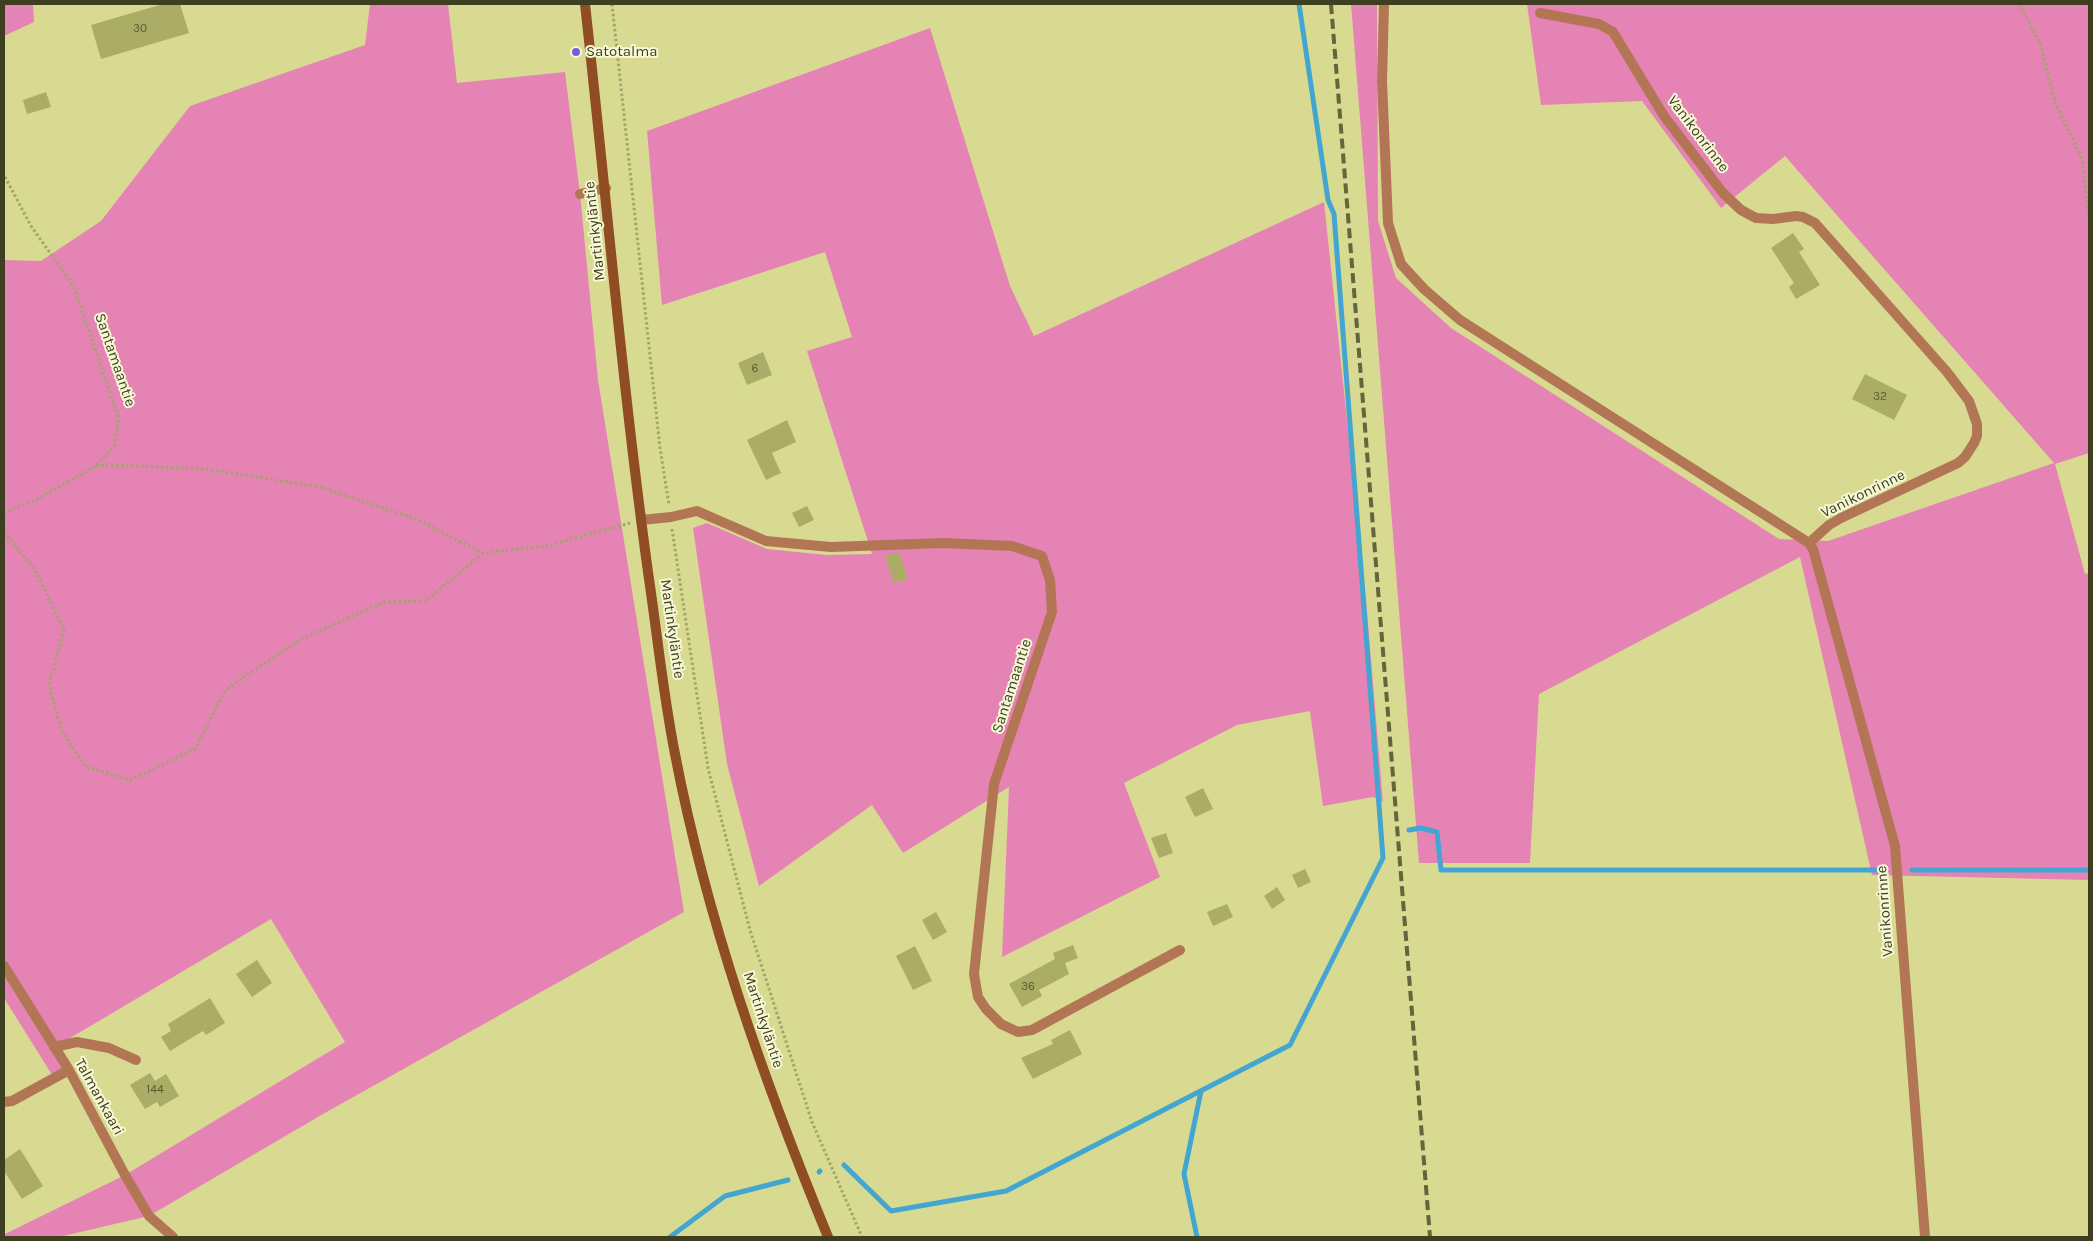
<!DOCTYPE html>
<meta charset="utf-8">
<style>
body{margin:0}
#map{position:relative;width:2093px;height:1241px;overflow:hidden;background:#d8da92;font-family:Karla,sans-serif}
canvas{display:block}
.frame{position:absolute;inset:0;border:5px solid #3e3e21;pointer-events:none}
</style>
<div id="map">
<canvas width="2093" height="1241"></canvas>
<div class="frame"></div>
</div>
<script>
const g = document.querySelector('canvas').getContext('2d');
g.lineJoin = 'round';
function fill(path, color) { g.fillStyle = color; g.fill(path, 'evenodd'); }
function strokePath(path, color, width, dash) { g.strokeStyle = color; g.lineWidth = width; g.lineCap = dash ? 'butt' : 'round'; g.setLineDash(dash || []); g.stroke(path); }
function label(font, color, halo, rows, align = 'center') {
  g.font = font + ' Karla,sans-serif'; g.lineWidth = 4; g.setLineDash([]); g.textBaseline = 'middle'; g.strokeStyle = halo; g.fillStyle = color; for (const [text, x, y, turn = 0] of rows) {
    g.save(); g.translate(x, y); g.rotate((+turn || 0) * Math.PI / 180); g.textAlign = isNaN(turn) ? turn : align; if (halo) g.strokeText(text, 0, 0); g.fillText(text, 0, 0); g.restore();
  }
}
const green = new Path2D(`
 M4,4H33L34,22L4,36Z
 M370,4H448L457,83L565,72L580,194L598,380L684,912L323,1114L149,1216L59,1237H4V1233L5,1234L125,1175L345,1042L271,919L55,1047L69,1070L54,1078L4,998V260L41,261L101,221L190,106L365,45Z
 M1351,4H1377L1378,221L1396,278L1451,328L1779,539L1828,541L2054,463L1785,156L1721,208L1642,101L1541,105L1527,4H2089V453L2055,464L2085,574L2089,573V880L1872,875L1800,557L1539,694L1530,863H1419Z
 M930,28L1010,286L1034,336L1324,202L1366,600L1383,802L1373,797L1323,806L1310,711L1237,725L1124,783L1160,877L1002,957L1009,787L903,853L872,805L759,886L727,764L693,528L707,523L767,549L827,555L872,554L807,351L852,337L825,252L662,305L647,131Z`);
const stream = new Path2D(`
 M1409,830L1421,828L1437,832L1441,870H1880
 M1912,870H2089
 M844,1165L891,1211L1006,1191L1290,1045L1383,858L1334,214L1328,200L1299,4
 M819,1172L820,1171
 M670,1237L725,1196L788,1180
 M1197,1237L1184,1174L1201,1091`);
const building = new Path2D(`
 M163,4H180L189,33L101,59L91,25Z
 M46,92L51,107L27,114L23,100Z
 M1793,233L1804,249L1799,252L1820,285L1796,299L1789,287L1794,283L1771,248Z
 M763,352L772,375L747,385L738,363Z
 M1865,374L1907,395L1894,420L1852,399Z
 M787,420L796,442L772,453L781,473L766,480L747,440Z
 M807,506L814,520L799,527L792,513Z
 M899,552L908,579L894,583L885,556Z
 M1203,788L1213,809L1195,817L1185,797Z
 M1166,833L1173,853L1159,858L1151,838Z
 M1305,869L1311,882L1298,888L1292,875Z
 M1277,887L1285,900L1272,909L1264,896Z
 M1227,904L1233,917L1213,926L1207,912Z
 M936,912L947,932L933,940L922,920Z
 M1073,945L1078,958L1065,963L1069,974L1039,990L1042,996L1022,1007L1009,984L1055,959L1053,953Z
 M915,946L932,981L913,990L896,956Z
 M257,960L272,983L252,997L236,974Z
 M210,998L225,1023L206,1035L203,1031L170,1051L161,1037L171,1031L168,1024Z
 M1070,1030L1082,1054L1033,1079L1021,1058L1053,1044L1051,1040Z
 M150,1073L155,1081L166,1074L179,1096L160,1107L157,1102L145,1109L130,1085Z
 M20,1149L43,1186L22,1199L4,1171V1160Z`);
const path = new Path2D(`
 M612,4L660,448L669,505
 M2019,4L2040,43L2055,102L2082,159L2089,220
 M96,466L109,465L206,469L320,487L416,519L483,553L546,546L630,523
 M4,513L37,499L96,466L114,446L119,419L74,287L31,226L4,175
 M672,529L708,768L750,930L812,1122L862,1237
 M4,532L35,570L64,630L49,684L61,730L86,767L130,780L195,749L225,690L301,639L384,602L426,601L483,553`);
const lane = new Path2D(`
 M580,194L606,188
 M54,1047L77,1042L109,1048L136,1060`);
const street = new Path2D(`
 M1384,4L1382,81L1388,223L1401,264L1424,289L1460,320L1809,543
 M1540,13L1599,24L1613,32L1664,116L1723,193L1741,210L1756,218L1773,219L1796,216L1803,217L1815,223L1947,372L1969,401L1977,424V436L1974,443L1965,457L1958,463L1841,518L1829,525L1809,543
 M641,520L671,517L697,511L766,541L831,547L943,543L1012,546L1042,556L1050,580L1052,612L994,784L974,974L978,997L986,1009L1001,1024L1018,1032L1032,1030L1180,950
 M1809,543L1813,549L1895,846L1925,1237
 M4,966L69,1070L125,1175L149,1216L173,1237
 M4,1102L12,1101L69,1070`);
const secondary = new Path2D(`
 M585,4C606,193 622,383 648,572C657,632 663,694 675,754C707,921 764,1081 828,1237`);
const rail = new Path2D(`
 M1331,4L1430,1237`);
const markers = [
 [576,52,5,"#775cd7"]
];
const numberNames = [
 ["30",140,29],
 ["6",755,369],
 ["32",1880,397],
 ["36",1028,987],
 ["144",155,1090]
];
const poiNames = [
 ["Satotalma",586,52]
];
const streetNames = [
 ["Vanikonrinne",1698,134,53],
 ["Martinkyläntie",595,231,-96],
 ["Santamaantie",115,360,71],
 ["Vanikonrinne",1863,494,-26],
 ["Martinkyläntie",672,629,82],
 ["Santamaantie",1012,686,-72],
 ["Vanikonrinne",1885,911,-94],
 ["Martinkyläntie",763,1020,72],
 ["Talmankaari",99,1097,61]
];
fill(green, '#e683b5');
strokePath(stream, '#42a6d0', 5);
fill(building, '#abac66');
strokePath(path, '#a2a46b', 3, [2.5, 2.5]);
strokePath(lane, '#b27655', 10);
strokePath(street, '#b27655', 10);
strokePath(secondary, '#904c22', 10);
strokePath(rail, '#64653d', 4, [10, 5]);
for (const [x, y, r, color] of markers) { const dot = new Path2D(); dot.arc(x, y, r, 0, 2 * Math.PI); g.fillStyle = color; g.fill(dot); strokePath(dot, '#f7f8d5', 2); }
label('12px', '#595a32', null, numberNames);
label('15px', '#3e3e21', '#f7f8d5', poiNames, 'left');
label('15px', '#3e3e21', '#f7f8d5', streetNames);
</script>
